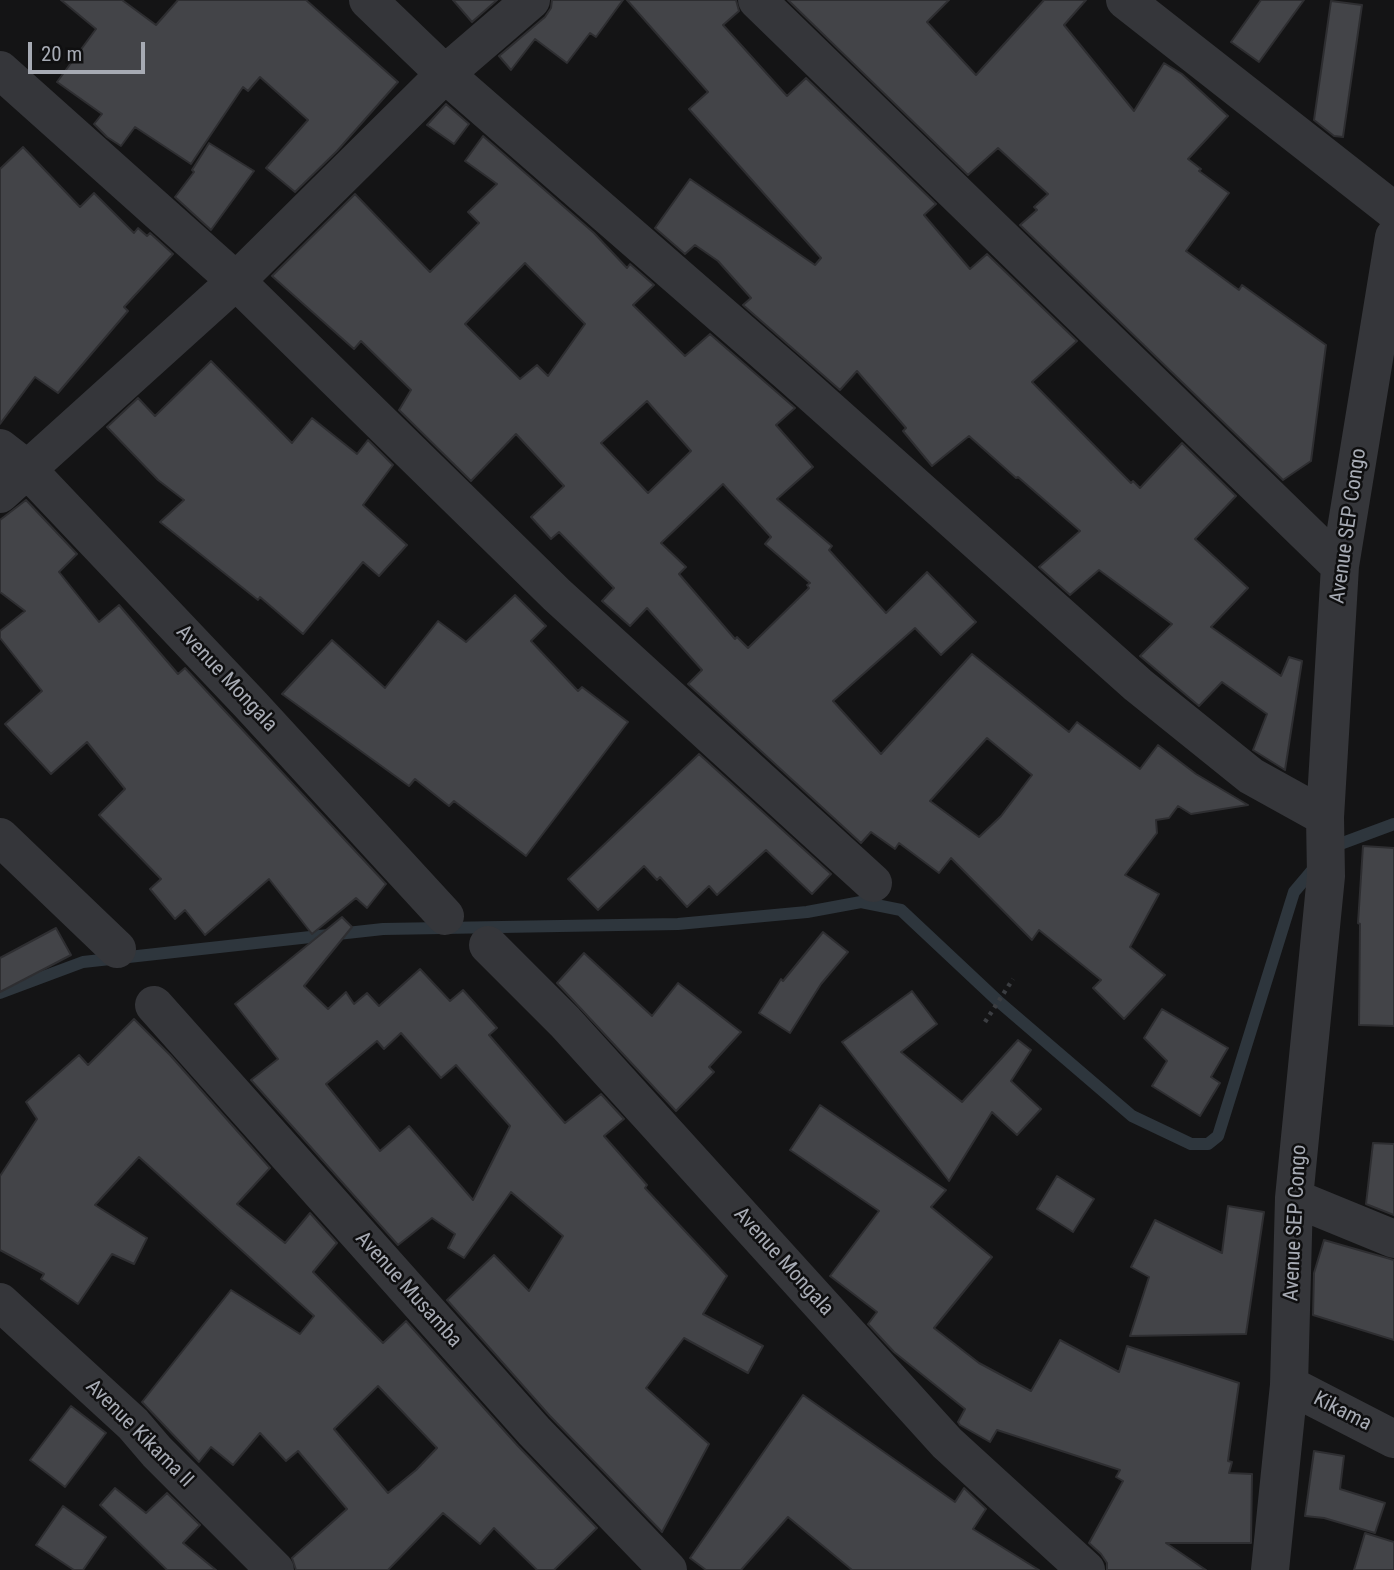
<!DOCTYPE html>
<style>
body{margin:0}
#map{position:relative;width:1394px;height:1570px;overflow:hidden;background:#141415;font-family:"Roboto Condensed",sans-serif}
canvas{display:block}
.scale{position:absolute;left:28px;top:42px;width:117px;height:32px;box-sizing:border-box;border:4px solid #a7abb4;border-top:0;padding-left:9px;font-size:21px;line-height:24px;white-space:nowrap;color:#a7abb4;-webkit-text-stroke:5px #0f0f10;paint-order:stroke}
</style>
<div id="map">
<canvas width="1394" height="1570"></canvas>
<div class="scale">20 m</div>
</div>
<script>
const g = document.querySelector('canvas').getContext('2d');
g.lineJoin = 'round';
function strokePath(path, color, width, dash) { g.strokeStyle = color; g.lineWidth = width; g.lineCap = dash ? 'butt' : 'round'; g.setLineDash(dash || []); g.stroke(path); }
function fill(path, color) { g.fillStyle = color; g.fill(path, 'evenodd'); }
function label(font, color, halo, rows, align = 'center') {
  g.font = font + ' "Roboto Condensed",sans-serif'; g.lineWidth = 5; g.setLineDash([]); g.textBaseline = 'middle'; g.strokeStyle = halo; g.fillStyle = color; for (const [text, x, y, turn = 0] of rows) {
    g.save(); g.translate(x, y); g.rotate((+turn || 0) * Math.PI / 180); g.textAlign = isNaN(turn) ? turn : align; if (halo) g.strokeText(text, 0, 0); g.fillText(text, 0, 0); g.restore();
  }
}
const stream = new Path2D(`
 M1332,847L1394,824
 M0,993L83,962L383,929L678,924L807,912L861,902L901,910L998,1001L1132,1116L1191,1144H1208L1218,1136L1294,892L1316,866`);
const building = new Path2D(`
 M61,0H122L156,25L178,0H306L398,82L337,151L295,192L266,168L308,120L260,77L248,91L243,87L191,164L135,127L121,146L107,137L94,124L102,114L57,82L96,29Z
 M453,0H497L472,22Z
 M552,0H623L596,37L590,33L567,63L535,39L511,70L499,56L545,17L551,8Z
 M627,0H736L739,11L723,25L787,96L806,78L936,204L924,215L970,269L987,254L1077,341L1032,382L1131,483L1133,481L1140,488L1182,443L1236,496L1195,539L1248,588L1211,627L1281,676L1289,657L1302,661L1285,770L1253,750L1267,714L1222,682L1199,706L1140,656L1172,624L1099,570L1070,595L1039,567L1080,531L1018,477L1016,478L969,436L932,466L903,431L906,428L857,371L840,390L743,305L751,298L718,261L695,245L685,254L655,228L690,179L815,265L821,258L689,109L708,92Z
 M788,0H949L927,22L976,75L1044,0H1086L1064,25L1134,111L1164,63L1182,74L1228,116L1188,159L1201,169L1199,171L1229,193L1186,251L1239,290L1242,285L1326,345L1311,461L1283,480L1020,225L1037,210L1034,207L1048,194L998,148L968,175Z
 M1261,0H1304L1259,62L1231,42Z
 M1331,1L1362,5L1343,137L1334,136L1314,120Z
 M446,104L469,124L454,144L427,125Z
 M483,136L594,233L627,268L630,264L654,285L633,305L685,356L710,334L795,408L776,425L813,467L777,499L832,546L829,550L886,613L927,572L976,622L941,655L915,628L833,701L881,754L972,654L1069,732L1077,722L1140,769L1158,745L1196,774L1248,805L1191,814L1178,806L1169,818L1156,820L1157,833L1125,875L1159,894L1130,947L1165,975L1124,1019L1093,988L1101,980L1039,930L1032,940L951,858L939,873L899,843L895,849L871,832L861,843L688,684L702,670L647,608L630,626L602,601L614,588L559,532L551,539L531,517L564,486L516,434L471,481L399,410L411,390L361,341L354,349L272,276L355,194L430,272L479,223L468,212L497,184L465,161ZM525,263L585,324L548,376L537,365L520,379L465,324ZM647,401L691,451L648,493L601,443ZM723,484L771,537L765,544L810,583L807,585L809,588L748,648L737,637L735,639L679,574L686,567L661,543ZM987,738L1032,775L1001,816L979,837L930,801Z
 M209,143L254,171L211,230L175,197L194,172L192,170Z
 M23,147L80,207L94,193L134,233L138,228L147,236L150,233L173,254L124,307L128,311L58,393L35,377L0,424V169Z
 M211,361L292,443L312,418L357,454L368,440L393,465L363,505L407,545L379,576L363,562L303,634L260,597L258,600L160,522L184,500L158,480L107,427L138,398L155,416Z
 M26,500L77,554L59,572L99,622L119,605L178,674L185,668L386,884L367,908L356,898L312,934L269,879L205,935L185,910L175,919L150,889L161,879L99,815L125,789L87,742L51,774L5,724L42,691L0,638V631L25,611L0,592V520Z
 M515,595L546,626L531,641L578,691L582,687L628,722L526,856L454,801L449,806L415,779L409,786L282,694L332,640L385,688L438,621L466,642Z
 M699,754L831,874L812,894L766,850L717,895L709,886L687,907L660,877L657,880L644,866L598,910L568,879Z
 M1363,846L1394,848V1026L1359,1025L1360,924L1358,923Z
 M342,917L352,927L304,986L328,1009L346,992L354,1004L367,993L379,1006L420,969L450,1001L463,990L497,1028L489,1035L565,1123L601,1094L624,1119L604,1136L647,1185L645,1188L727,1276L703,1314L763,1346L748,1373L684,1338L646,1388L709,1444L662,1532L550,1416L447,1300L494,1255L529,1291L563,1236L511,1192L464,1258L448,1248L455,1234L432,1218L398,1245L251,1080L278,1059L235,1004ZM401,1033L441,1078L456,1065L510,1126L473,1200L409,1126L380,1151L326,1084L377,1041L384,1049Z
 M56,928L71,955L0,992V958Z
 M823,932L848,952L821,984L790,1033L759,1013L781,979L783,981Z
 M584,953L652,1016L678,983L741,1032L709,1067L714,1072L676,1111L557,983Z
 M912,991L937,1024L901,1052L962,1102L1018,1040L1031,1050L1011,1081L1041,1109L1017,1135L992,1112L949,1181L842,1042Z
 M1162,1009L1228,1048L1211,1077L1220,1083L1200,1116L1152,1086L1167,1061L1144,1038Z
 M134,1019L170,1055L270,1168L237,1204L285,1243L310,1213L337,1243L313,1272L383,1343L406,1321L518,1446L597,1528L554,1570H537L494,1528L480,1544L443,1513L388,1570H296L292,1558L347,1509L298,1451L286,1461L260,1433L233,1465L211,1447L199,1462L142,1402L231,1290L300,1334L314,1316L139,1157L95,1205L147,1238L134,1264L112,1254L78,1304L41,1279L44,1274L0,1250V1176L37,1119L26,1102L79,1055L88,1065ZM378,1386L437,1448L416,1470L388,1493L334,1429Z
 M820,1105L946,1190L931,1207L992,1257L934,1328L979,1363L1031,1391L1060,1340L1119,1372L1127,1346L1239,1383L1228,1461L1232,1462L1229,1473L1252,1474L1251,1543H1166L1206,1570H1107V1563L1101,1554L1089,1543L1123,1481L1116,1477L1120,1470L997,1430L990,1442L960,1425L958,1422L965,1409L894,1352L868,1324L877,1312L830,1276L879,1211L790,1150Z
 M1373,1143L1394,1144V1215L1366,1204Z
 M1057,1176L1094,1199L1073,1232L1037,1209Z
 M1228,1206L1264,1212L1246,1334L1130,1336L1149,1277L1131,1267L1155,1220L1222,1253Z
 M1324,1240L1394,1260V1340L1313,1315L1314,1273Z
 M803,1395L955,1502L964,1488L986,1509L973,1529L1039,1570H852L788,1517L741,1570H706L690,1558Z
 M71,1406L106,1433L65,1487L30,1460Z
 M1314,1451L1344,1456L1340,1489L1385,1503L1375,1533L1324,1518L1305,1516Z
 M115,1488L146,1513L167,1493L200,1525L183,1543L216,1570H167L100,1505Z
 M63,1506L106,1537L83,1570H74L36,1545Z
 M1365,1533L1394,1542V1570H1354Z`);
const path = new Path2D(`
 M985,1022L1013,979`);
const minor = new Path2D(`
 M368,0L445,74L794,378L1138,685L1251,776L1325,817
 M757,0L1340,566
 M1125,0L1394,211
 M0,70L236,281L557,595L873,883
 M0,448L27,469L250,704L445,916
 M0,494L236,281L445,74L531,0
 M0,837L117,949
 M488,945L565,1022L947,1443L1086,1570
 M154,1005L534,1431L668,1570
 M1294,1198L1394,1239
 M0,1302L133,1424L157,1452L275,1570
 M1289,1385L1394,1439
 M1270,1570L1289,1385L1294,1198L1326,876L1325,817L1340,566L1394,237`);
const streetNames = [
 ["Avenue SEP Congo",1349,526,-82],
 ["Avenue Mongala",226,679,47],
 ["Avenue SEP Congo",1296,1223,-87],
 ["Avenue Mongala",783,1262,48],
 ["Avenue Musamba",408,1290,48],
 ["Kikama",1342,1412,27],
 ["Avenue Kikama II",139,1434,45]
];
strokePath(stream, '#2e363d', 12);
fill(building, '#434448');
strokePath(building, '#2e2e31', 2);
strokePath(path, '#3b3d41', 4.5, [3.5, 5]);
strokePath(minor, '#35363a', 38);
label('21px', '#a7abb4', '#0f0f10', streetNames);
</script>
